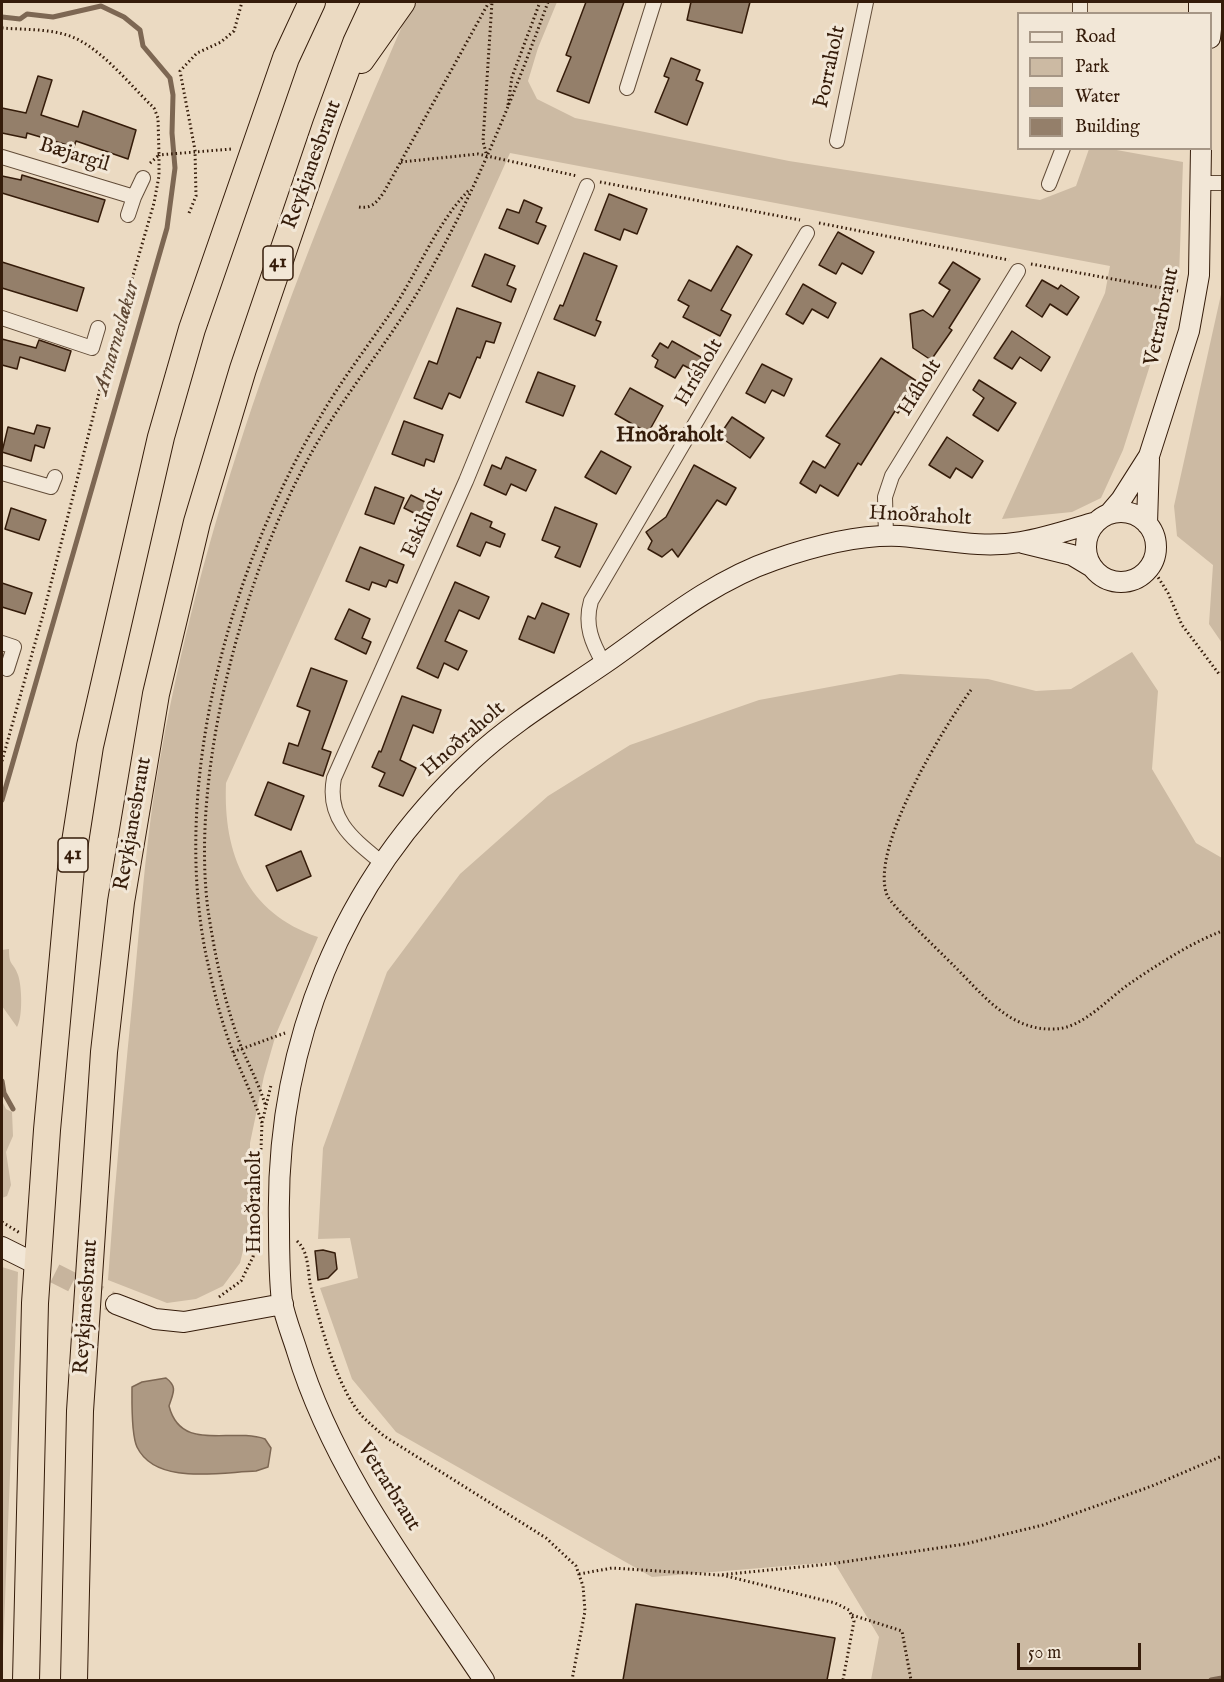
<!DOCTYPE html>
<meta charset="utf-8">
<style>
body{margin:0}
#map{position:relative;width:1224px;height:1682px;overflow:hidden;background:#ebdac2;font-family:"IM FELL English",serif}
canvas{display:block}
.frame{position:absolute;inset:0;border:3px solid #351c0a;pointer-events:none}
.legend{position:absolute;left:1017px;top:12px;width:195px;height:138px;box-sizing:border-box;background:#f2e7d7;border:2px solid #a69685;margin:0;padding:8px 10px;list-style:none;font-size:18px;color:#351c0a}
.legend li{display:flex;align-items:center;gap:12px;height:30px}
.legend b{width:30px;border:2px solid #a69685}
.scale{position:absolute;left:1017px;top:1643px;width:124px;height:27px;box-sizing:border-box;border:3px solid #351c0a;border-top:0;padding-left:8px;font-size:18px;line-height:21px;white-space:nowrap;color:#351c0a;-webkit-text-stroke:4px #f2e7d7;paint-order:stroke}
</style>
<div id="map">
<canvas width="1224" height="1682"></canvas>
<div class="frame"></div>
<ul class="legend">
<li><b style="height:8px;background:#f2e7d7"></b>Road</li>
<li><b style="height:16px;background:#ccbaa3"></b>Park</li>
<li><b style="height:16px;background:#ad9983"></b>Water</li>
<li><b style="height:16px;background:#947f6a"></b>Building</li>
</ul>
<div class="scale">50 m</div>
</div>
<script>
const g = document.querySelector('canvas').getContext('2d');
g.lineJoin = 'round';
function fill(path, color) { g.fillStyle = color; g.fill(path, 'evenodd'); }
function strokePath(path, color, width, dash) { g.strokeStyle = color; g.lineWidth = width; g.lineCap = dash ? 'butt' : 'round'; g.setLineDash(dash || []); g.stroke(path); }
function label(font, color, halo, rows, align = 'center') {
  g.font = font + ' "IM FELL English",serif'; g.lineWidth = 6; g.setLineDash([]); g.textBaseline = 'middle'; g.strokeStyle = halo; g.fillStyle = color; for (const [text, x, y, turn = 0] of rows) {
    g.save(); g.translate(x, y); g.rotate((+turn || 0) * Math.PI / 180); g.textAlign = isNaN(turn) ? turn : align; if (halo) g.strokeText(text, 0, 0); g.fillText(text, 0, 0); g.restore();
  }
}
const green = new Path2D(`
 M417,2H557L538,48L528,81L537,99L575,118L789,161L1040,200L1076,186L1089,149H1111L1183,162L1179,277L1165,298L1159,337L1123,450L1101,498L1072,512L1002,519L1105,293L1110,266L510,153L226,783C223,854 247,913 318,937L276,1034L264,1076L250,1143V1221L240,1263L223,1286L196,1299L167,1303L108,1280C115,1178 125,1076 135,974C142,901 147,826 161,754C207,500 300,259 403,24Z
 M1222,290V643L1209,624L1213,565L1177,536L1174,506Z
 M1132,652L1158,691L1152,769L1196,843L1222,858V1680H871L879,1637L834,1562L652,1577L396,1432L352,1379L320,1288L358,1278L350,1238L318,1239L323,1148L387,972L460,874L548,796L630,745L759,700L900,674L988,679L1036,691L1071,689Z
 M9,949C9,967 13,961 18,975C22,986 23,1017 17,1027L2,1006V950Z
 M2,1101L6,1109L12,1112L13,1136L6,1152L11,1185L7,1196L2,1198Z
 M2,1267L18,1272L2,1677Z`);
const water = new Path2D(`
 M166,1378C178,1387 173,1393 169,1406C181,1453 230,1427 265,1439L271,1448L268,1467L256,1471C221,1472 156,1486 137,1447C131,1434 132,1402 132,1387L142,1382Z`);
const stream = new Path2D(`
 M2,17L20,19L27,14L53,17L101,6L124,17L140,30L143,46L170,78L173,95L172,133L175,168L167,228L2,800
 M2,1081L4,1093L13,1109
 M1211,1680L1222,1678`);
const building = new Path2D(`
 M586,2H624L589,103L557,91L571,57L566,55Z
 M691,2H750L742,33L687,20Z
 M671,58L700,70L696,80L703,83L687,125L655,112L669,78L664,76Z
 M38,76L52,80L41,115L78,127L83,111L136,130L128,159L76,141L74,147L27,133L26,138L2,133V108L26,113Z
 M22,175L105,200L98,222L2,193V176L21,180Z
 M609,194L647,209L637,234L624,229L620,240L595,230Z
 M524,200L542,208L536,222L546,226L538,244L499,228L507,209L519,213Z
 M838,232L874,252L862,274L842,263L836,274L819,265Z
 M737,246L752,255L721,310L731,315L720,336L683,317L689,306L678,300L689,280L711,291Z
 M584,253L617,266L596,320L601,322L595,336L554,319L560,305L563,306Z
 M485,254L515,266L507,285L516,289L511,302L472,286Z
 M2,262L84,288L77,311L2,288Z
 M953,262L980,279L949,328L952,330L931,360L913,348L910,314L923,310L933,317L950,290L939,283Z
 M1042,280L1058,289L1061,285L1079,297L1067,315L1050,304L1042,317L1026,306Z
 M803,284L836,303L828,318L812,309L803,324L786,314Z
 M457,308L501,323L494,343L486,341L480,358L477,357L460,398L449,393L442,409L414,398L429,361L437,364Z
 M1012,331L1050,357L1041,371L1020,357L1012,369L994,358Z
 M2,339L36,348L39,340L71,351L65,371L20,357L17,369L2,365Z
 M672,341L706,360L698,373L683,365L675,378L655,367L658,360L652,356L660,343L668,348Z
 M881,358L918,382L898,413L895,411L861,465L858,463L838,496L820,485L816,493L800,483L813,461L825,468L840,444L826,436Z
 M762,364L792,379L784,396L772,390L765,403L746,393Z
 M538,372L575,386L563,416L526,402Z
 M979,380L1016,403L998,431L973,415L984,398L973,390Z
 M630,388L663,406L648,433L615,414Z
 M732,417L764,438L750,458L719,436Z
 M404,421L443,435L434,462L426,459L424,466L392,454Z
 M37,425L50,428L44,448L35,445L31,461L2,452L8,427L34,434Z
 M947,437L983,461L972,478L956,468L950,478L929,465Z
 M601,451L631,467L616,494L585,477Z
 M506,457L536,470L526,491L511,484L506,495L484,485L492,465L501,469Z
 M694,465L736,488L726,505L717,500L678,557L672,549L662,557L648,549L652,541L646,532L666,517Z
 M375,487L404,498L394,524L365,514Z
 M411,495L429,504L422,517L404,508Z
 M555,507L597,524L580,567L555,557L560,547L542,540Z
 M11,508L46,520L39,540L5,529Z
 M471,513L492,522L490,527L505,534L500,547L486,542L480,556L457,546Z
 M360,547L404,565L397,583L389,580L386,587L372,582L369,590L346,581Z
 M455,582L489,597L479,619L459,610L445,641L467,651L458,670L444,663L438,678L417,668Z
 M2,583L32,593L25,614L2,607Z
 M542,603L569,614L554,653L519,639L528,616L535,619Z
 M349,609L370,619L362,638L371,642L366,654L335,639Z
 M311,668L347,681L322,749L331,752L323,776L283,763L289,743L298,746L310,711L297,706Z
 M402,696L441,710L433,733L413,725L400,760L416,768L403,796L379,786L385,773L372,767L379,751L381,752Z
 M268,782L304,796L291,830L255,815Z
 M301,851L311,876L277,891L266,866Z
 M323,1250L335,1253L337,1269L328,1278L318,1280L315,1251Z
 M636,1604L835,1638L827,1680H623Z`);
const secondaryTunnel = new Path2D(`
 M28,1260L116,1304`);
const path = new Path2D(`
 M2,28C26,30 56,28 79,40C107,55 131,86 154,108L158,118L159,155L148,165
 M508,105L512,77L540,2
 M486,153L483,141L492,2
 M401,162L478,154L577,176
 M600,182L800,220
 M359,207C372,209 377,202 384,192L489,2
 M189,213L196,196L195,150L180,71L197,53L221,42L234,31L242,2
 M819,223L1009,260
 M1031,264L1178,291
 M1151,566L1168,593L1182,625L1219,674L1222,673
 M971,690C943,728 869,849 887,895C892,907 949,960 962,974C988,1001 1014,1031 1055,1029C1084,1028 1109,997 1132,982C1160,963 1191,943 1222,931
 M2,761L44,611L99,393L154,203L159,176V155L231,149
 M233,1052L285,1033
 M265,1104C259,1085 250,1067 242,1049C225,1006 215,956 208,910C190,770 244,571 313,450C346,392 389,342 422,285C474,196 513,98 548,2
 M262,1123C254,1099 243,1076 233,1052C221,1022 213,987 206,955C171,781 230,568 319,419C339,384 364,351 387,318C416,277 434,226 469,190
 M2,1222L20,1233
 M297,1241C310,1253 307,1272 311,1288C321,1326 337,1389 363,1417C370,1424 377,1430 384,1436L546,1538L576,1566L583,1586L585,1611L572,1680
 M219,1297L241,1281L253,1257L258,1223L262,1123L271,1085
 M579,1574L612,1568L719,1575L830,1564L965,1544L1043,1525L1152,1486L1222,1456
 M722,1575L835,1603L849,1610L854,1621L843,1680
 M852,1615L902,1631L911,1680`);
const street = new Path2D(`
 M1080,2V14
 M627,88L654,2
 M837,141L866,2
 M2,157L134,197L143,178
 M1200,183H1222
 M1049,184L1063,148
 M128,215L134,197
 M2,318L92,348L98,328
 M2,473L51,487L55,477
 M886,536L885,497L892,476L1018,271
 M2,643L14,647L7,669
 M604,664C592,643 584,625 591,601L807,233
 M381,862C353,839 326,819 334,778L466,481L587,186`);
const secondary = new Path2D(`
 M1199,14V2
 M1210,38L1214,2
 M1086 547a35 35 0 1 1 70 0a35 35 0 1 1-70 0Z
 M1109,514L1121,500L1149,456L1189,331L1199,275L1201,148
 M1147,524L1149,459
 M1023,543L1072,555L1092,567
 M2,1247L28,1260
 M116,1304L155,1319L184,1322L283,1304
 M484,1680C415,1576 334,1473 297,1351C292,1335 285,1318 282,1302C279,1276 279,1249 279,1224C275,1046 341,881 472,760C511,723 560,694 605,663C658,626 712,581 774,560C814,546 858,534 900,536C941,539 980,549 1021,542C1046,538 1072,529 1096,522`);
const highway = new Path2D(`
 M361,60L402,2
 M26,1680L35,1303L47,1130L71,868L90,746L161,437L192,329L286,58L312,2
 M74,1680L80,1411L104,1052L121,902L156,694L197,522L243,369L326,125L356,43L375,2`);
const shields = [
 [278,263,30],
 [73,855,30]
];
const shieldNames = [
 ["41",278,263],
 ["41",73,855]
];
const streetNames = [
 ["Þorraholt",831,67,-78],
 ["Bæjargil",74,156,17],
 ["Reykjanesbraut",313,165,-70],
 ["Vetrarbraut",1163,317,-78],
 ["Hrísholt",700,373,-60],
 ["Háholt",921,388,-58],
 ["Hnoðraholt",920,517,3],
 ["Eskiholt",424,523,-66],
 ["Hnoðraholt",464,740,-41],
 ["Reykjanesbraut",134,824,-80],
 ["Hnoðraholt",256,1202,-90],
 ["Reykjanesbraut",87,1307,-86],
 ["Vetrarbraut",388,1487,58]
];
const waterNames = [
 ["Arnarneslækur",118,338,-74]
];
const neighbourhoodNames = [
 ["Hnoðraholt",670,436]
];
fill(green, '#ccbaa3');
fill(water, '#ad9983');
strokePath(water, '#7d6753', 1.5);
strokePath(stream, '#7d6753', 5);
fill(building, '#947f6a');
strokePath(building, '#351c0a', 1.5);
strokePath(secondaryTunnel, '#c7b49d', 20, [20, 10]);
strokePath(street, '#624c38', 16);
strokePath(secondary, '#351c0a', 22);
strokePath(highway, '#351c0a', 28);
strokePath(path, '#351c0a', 3, [1.5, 3]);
strokePath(street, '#f2e7d7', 14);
strokePath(secondary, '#f2e7d7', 20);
strokePath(highway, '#ebdac2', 26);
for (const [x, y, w] of shields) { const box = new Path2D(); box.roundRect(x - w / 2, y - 17, w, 34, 4.5); g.fillStyle = '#f2e7d7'; g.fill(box); strokePath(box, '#351c0a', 1.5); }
label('bold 20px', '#351c0a', null, shieldNames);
label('21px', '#351c0a', '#f2e7d7', streetNames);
label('italic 22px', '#5f4834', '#f2e7d7', waterNames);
label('bold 22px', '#351c0a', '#f2e7d7', neighbourhoodNames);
</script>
